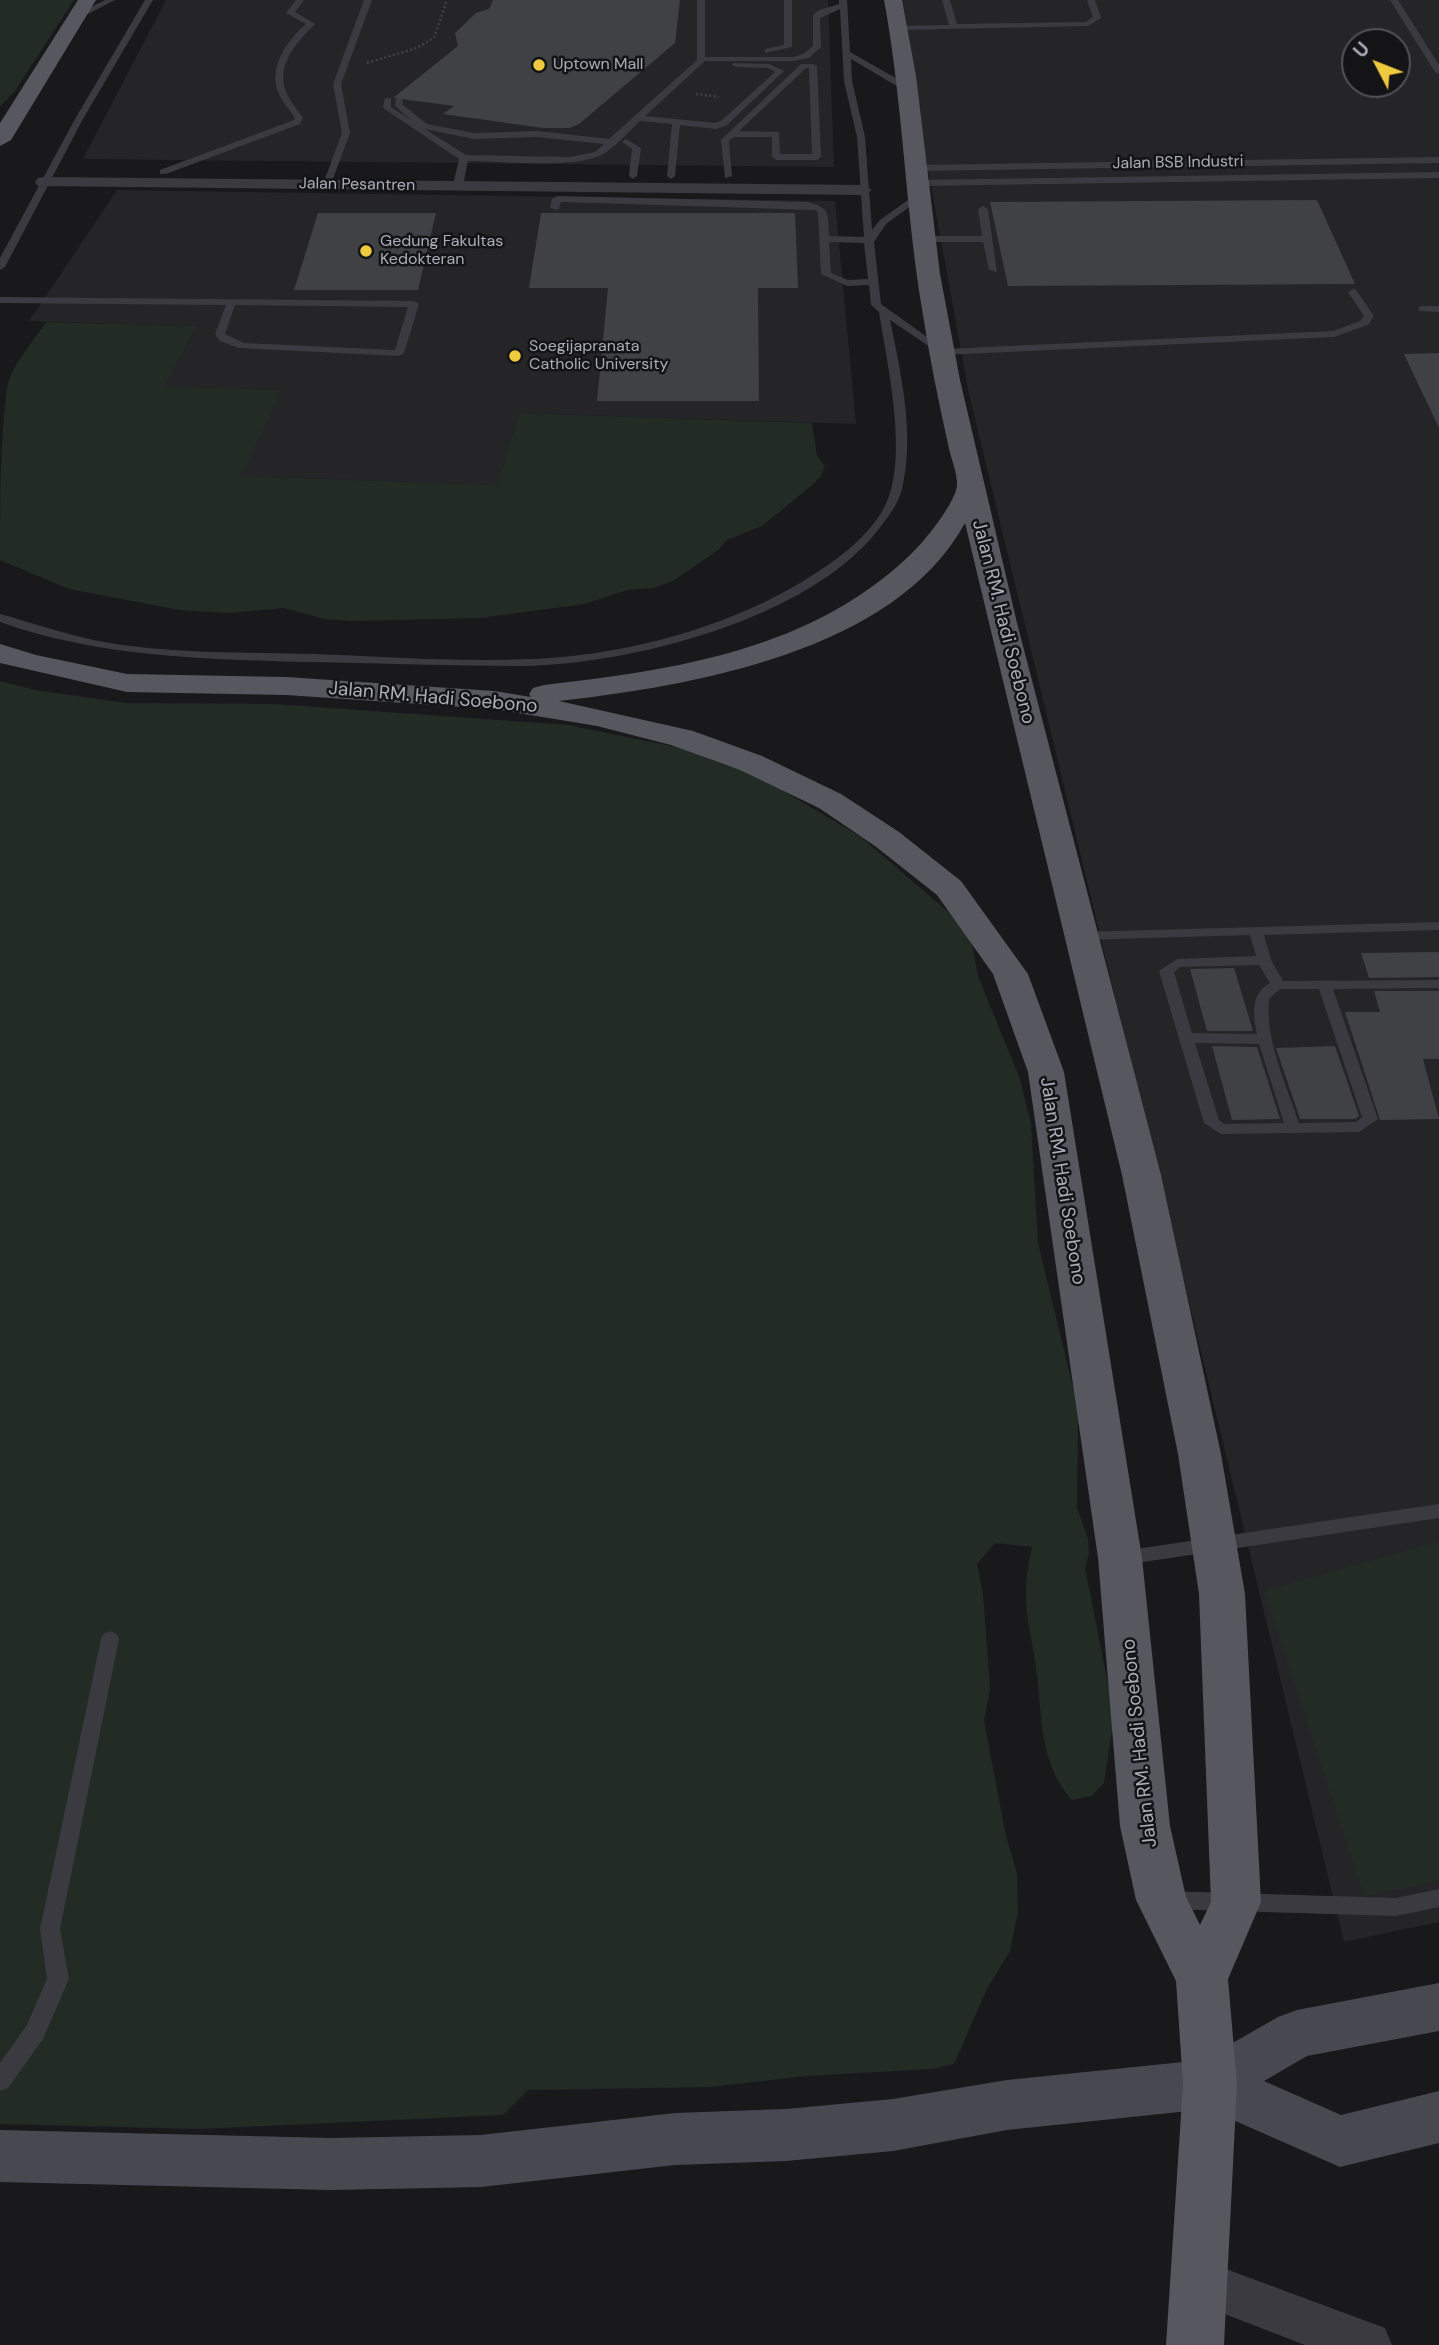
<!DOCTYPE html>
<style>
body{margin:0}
#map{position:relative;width:1439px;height:2345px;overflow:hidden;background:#19191b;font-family:"DM Sans",sans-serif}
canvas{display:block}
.north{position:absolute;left:1341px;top:28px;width:70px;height:70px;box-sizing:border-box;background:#141416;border:2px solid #505258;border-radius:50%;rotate:312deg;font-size:19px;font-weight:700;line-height:28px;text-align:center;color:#abaeba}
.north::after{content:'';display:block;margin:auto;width:24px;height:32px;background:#eeca3e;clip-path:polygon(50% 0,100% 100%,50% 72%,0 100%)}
</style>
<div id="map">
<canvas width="1439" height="2345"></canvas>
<div class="north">U</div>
</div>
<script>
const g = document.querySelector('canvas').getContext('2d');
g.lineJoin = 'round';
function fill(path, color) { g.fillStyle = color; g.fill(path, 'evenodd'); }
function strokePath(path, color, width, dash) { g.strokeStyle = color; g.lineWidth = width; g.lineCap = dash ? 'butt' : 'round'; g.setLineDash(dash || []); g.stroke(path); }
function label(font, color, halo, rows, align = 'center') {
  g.font = font + ' "DM Sans",sans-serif'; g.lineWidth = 5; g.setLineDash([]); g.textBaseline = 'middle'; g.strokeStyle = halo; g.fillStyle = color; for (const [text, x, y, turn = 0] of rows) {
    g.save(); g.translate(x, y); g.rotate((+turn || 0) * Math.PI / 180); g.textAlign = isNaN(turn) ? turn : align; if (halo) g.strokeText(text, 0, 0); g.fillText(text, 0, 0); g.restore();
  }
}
const built = new Path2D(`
 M166,0H828L834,167L83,159Z
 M897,0H1439V1922L1344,1942L969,394ZM1355,42H1397V84H1355Z
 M117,190L835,201L856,424L519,413L497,485L240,476L280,390L165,386L197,326L29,321Z`);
const green = new Path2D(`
 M0,0H74L15,91L0,106Z
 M46,322L197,326L165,386L281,390L241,476L497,485L519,413L812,423L817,456L825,466L821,476L811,486L762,526L727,540L718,550L673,581L653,588L627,590L584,604L480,618L351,621L325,619L284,608L229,613L179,610L69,589L0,560C0,503 0,441 7,387C14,361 33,343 46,322Z
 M0,681L35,690L126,703L275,704L568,725L681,748L724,765L750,771L861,837L946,910L970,935L978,976L1020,1079L1031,1124L1038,1243L1078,1408L1077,1508L1088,1539L1089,1553L1085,1568L1114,1715L1104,1783L1091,1796L1072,1800C1040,1764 1042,1720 1037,1674C1030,1621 1019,1603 1032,1547L995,1543L977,1564L983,1594L990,1689L984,1721L1006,1836L1017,1873L1018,1912L1010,1951L987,1989L954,2064L932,2069L806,2076L710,2087L528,2090L503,2115L199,2129L0,2124Z
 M1439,1541V1881L1364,1896L1265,1591Z`);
const building = new Path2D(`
 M493,0H680L675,43L579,124L570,128H543L443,114L454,106L393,98L458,46L455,33L476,13L489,9Z
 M1317,200L1355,284L1008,286L990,202Z
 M318,213H436L418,290H294Z
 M541,213H795L798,288H758L759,401H597L608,288H529Z
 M1439,353V428L1404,354Z
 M1439,952V977L1369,978L1361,953Z
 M1234,968L1253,1031H1207L1190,969Z
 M1374,991H1439V1059H1423L1439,1119L1380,1120L1345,1012H1380Z
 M1212,1046L1257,1047L1280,1119L1232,1120Z
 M1335,1046L1359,1116L1355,1119H1300L1276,1048Z`);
const path = new Path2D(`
 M367,63L417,48L434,38L447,0
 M696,94L719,97`);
const lane = new Path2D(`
 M105,0H115L80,18L73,16Z
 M145,0H153L83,119L5,267L0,270V258L75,119Z
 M296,0H304L295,12L315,24C297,42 274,66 287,94C291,103 298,110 303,118L300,124L166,174H160V170L294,120L295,118C290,110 283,103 279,94C267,69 287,40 306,24L286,13Z
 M364,0H372L341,84L350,133L331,184L327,187L323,184L342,133L333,84Z
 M697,0H705V57H793L803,54L813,46V15L819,10L839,4V0H847L850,52L908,85V89H902L851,59L852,81L865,137L872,230L880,220L915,195L923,197L886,224L874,242L881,304L944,349L1333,331L1360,321L1364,316L1348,292L1353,289L1356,290L1374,316L1368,325L1334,337L942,355L890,320C901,373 915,435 902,489C898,505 888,517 878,530C809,619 632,664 524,666C451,666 378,663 305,662C201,659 99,657 0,622V614C37,624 72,637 110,643C177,654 246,652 314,654C396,657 481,664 563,657C646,649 735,623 805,580C834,562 867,539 884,508C910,460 887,364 879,312L871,305L869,285L847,286L821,274L818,213L816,210L561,202L558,210L550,208L552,199L557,196L808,202C831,208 828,215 829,236L864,237L857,137L844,81L840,9L820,18L821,47L809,58L793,61H705L645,116L715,123L721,121L775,72L768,68L736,67L732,65L733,63L769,64L784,71L727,125L716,129L680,125L675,176L671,179L667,176L672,124L640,121C629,131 612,151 599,156C568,169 503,161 468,161L463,185L458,188L453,185L459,159L383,108L385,98H391V107L411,120L395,106L396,99H402L403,105L427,124L474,133L537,131L609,139L697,60ZM425,129L474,139L537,137L604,144L595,152L570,157L466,155ZM829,242L864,243L868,279L848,280L831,273Z
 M784,0H792V47L765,53V49L784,45Z
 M942,0H950L957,24L1086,22L1093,17L1087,0H1095L1101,18L1088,26L899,30L895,28L899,26L949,25Z
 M1390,0H1398L1439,65V74L1435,72Z
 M801,64H813L817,66L821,157L817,160H776L772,157V137H734L729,141L732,176L725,178L721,140ZM806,68H809L812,154H780L779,132L739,131Z
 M626,139L641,148L637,176L633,179L629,176L632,149L622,142Z
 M1439,157V163L917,171L913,168L917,165Z
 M1439,172V178L919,186L915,183L919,180Z
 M983,206L988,209L997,272L989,270L983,242H924L919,239L924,236H982L978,209Z
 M0,297L414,301L419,304L404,353L399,356L239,348L220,341L215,334L226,305L0,303ZM235,305L408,307L395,350L244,343L225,334Z
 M1422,306H1439V312L1419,311V307Z
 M1439,922V930L1264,935L1271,960L1283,981L1439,980V988L1333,989L1378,1119L1359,1132L1221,1134L1204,1123L1159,971L1177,959L1256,956L1250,935L1080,940L1073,936L1080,932ZM1259,965L1270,983C1250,994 1253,1015 1257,1034L1192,1033L1174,972L1180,967ZM1280,989H1319L1362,1117L1356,1122L1299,1123C1286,1084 1265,1040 1269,999ZM1195,1043L1259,1044L1284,1123L1224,1124L1219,1120Z
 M1439,1504V1518L1123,1565L1117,1563L1114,1558L1117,1553L1123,1551Z
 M110,1631L117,1634L119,1639L60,1929L69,1979L43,2039L8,2088L0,2091V2063L27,2025L47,1979L40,1929L101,1639L103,1634Z
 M1439,1889V1907L1396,1916L1166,1909L1159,1906L1156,1900L1159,1894L1166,1891L1396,1898Z`);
const street = new Path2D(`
 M44,177L863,185L872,190L863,195L38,186L35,182L38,178Z
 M1199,2259L1385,2328L1392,2345H1305L1183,2298L1176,2282L1183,2266Z`);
const secondary = new Path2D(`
 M1439,1983V2031L1307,2056L1264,2081L1341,2115L1439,2091V2143L1340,2167L1208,2109L1007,2130L893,2151L786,2161L675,2165L481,2187L331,2190L0,2182V2130L331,2138L481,2135L675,2113L786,2109L893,2099L1007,2080L1203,2060L1278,2017L1297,2010Z`);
const primary = new Path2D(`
 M78,0H96L11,140L0,146V123Z
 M884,0H902L916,76L940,274L960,380L1017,623L1161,1175L1221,1454L1245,1594L1261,1902L1228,1979L1237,2084L1224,2345H1166L1183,2084L1176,1981L1136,1900L1120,1826L1098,1558L1028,1072L993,974L937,895L875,846L819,808L740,770L671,745L597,726L494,709L286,695L127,692L0,663V644L36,655L127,674L286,677L494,691L531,697L529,694L533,688L544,685C675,670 811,650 910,555C924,542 954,505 957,486C958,474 950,456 948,444C938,399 929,355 922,309C905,207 903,102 884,0ZM965,523L1122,1175L1178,1454L1199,1594L1211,1902L1200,1925L1186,1897L1170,1826L1142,1558L1064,1072L1028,974L961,881L899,832L841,794L762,756L693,731L559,701C691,686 895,652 965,523Z`);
const markers = [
 [539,65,7,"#eeca3e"],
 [366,251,7,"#eeca3e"],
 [515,356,7,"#eeca3e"]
];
const farPoinames = [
 ["Uptown Mall",553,65],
 ["Gedung Fakultas",380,242],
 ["Kedokteran",380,260],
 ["Soegijapranata",529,347],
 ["Catholic University",529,365]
];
const farStreetnames = [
 ["Jalan BSB Industri",1178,163,-1],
 ["Jalan Pesantren",357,185,1]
];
const streetNames = [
 ["Jalan RM. Hadi Soebono",1003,622,76],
 ["Jalan RM. Hadi Soebono",433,698,5],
 ["Jalan RM. Hadi Soebono",1062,1181,81],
 ["Jalan RM. Hadi Soebono",1140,1743,-96]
];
fill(built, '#252528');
fill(green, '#232b25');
fill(building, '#404145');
strokePath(path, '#404147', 2.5, [2, 2.5]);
fill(lane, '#3a3a40');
fill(street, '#3a3a40');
fill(secondary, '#484950');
fill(primary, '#56575f');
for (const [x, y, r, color] of markers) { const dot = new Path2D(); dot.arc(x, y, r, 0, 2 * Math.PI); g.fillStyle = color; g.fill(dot); strokePath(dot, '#141416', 2.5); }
label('16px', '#abaeba', '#141416', farPoinames, 'left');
label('16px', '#abaeba', '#141416', farStreetnames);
label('19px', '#abaeba', '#141416', streetNames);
</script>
